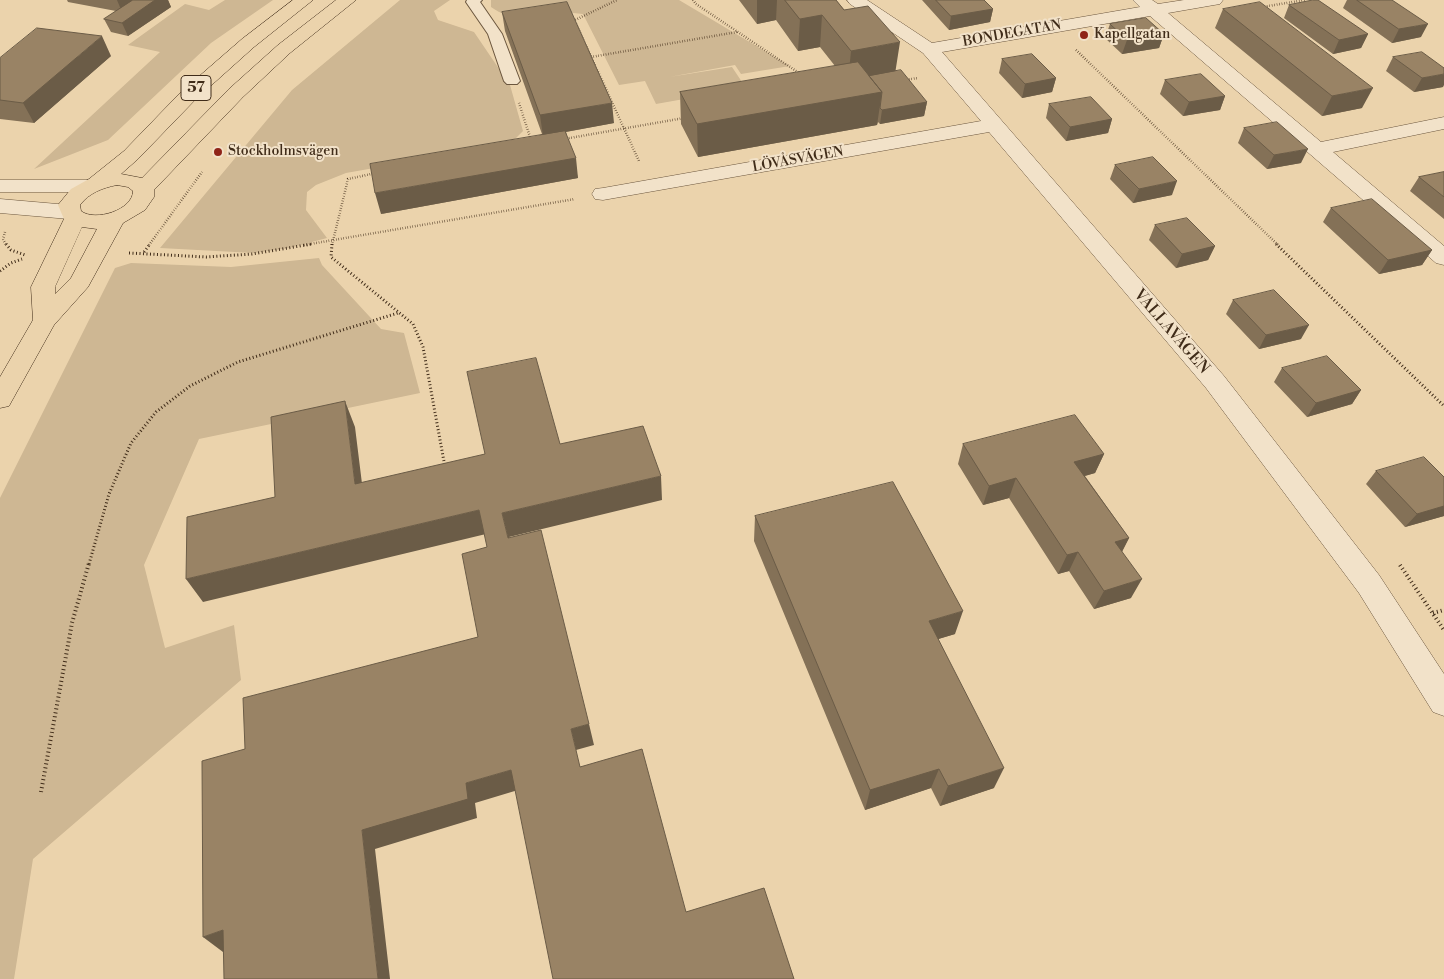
<!DOCTYPE html>
<meta charset="utf-8">
<style>
body{margin:0}
canvas{display:block;background:#ebd3ac}
</style>
<canvas width="1444" height="979"></canvas>
<script>
const g = document.querySelector('canvas').getContext('2d');
g.lineJoin = 'round';
function fill(path, color) { g.fillStyle = color; g.fill(path, 'evenodd'); }
function strokePath(path, color, width, dash) { g.strokeStyle = color; g.lineWidth = width; g.lineCap = dash ? 'butt' : 'round'; g.setLineDash(dash || []); g.stroke(path); }
function label(font, color, halo, rows, align = 'center') {
  g.font = font + ' "Libre Bodoni",serif'; g.lineWidth = 4; g.setLineDash([]); g.textBaseline = 'middle'; g.strokeStyle = halo; g.fillStyle = color; for (const [text, x, y, turn = 0] of rows) {
    g.save(); g.translate(x, y); g.rotate((+turn || 0) * Math.PI / 180); g.textAlign = isNaN(turn) ? turn : align; if (halo) g.strokeText(text, 0, 0); g.fillText(text, 0, 0); g.restore();
  }
}
const green = new Path2D(`
 M225,0H273L211,43L108,140L34,169L160,52L128,45L185,4L209,10Z
 M400,0H450L434,11L438,20L474,32L510,85L523,131L510,144L346,173L316,185L307,192L306,210L327,238L289,248L254,253L160,248L292,90Z
 M491,0H679L790,66L741,74L735,65L669,77L732,67L746,88L656,104L645,81L619,85L583,14C574,13 564,12 555,13C531,15 513,23 491,7Z
 M319,258L322,265L381,329L404,333L420,393L199,439L144,565L165,648L234,625L241,680L33,859L14,979H0V498L115,268L131,263L231,267Z`);
const pathFar2 = new Path2D(`
 M693,0L696,4L799,73
 M1262,7L1305,0
 M573,21L617,0
 M576,24L639,161
 M1076,50L1278,245
 M591,57L737,32
 M904,80L918,78
 M519,103L531,140
 M564,139L684,118
 M5,232L3,239L6,245
 M149,245L202,172
 M304,245L575,199
 M332,245L348,179L376,173`);
const pathFar1 = new Path2D(`
 M6,244L11,250L25,255
 M332,244L331,257L413,324L423,347L445,467
 M1276,244L1444,406
 M144,252L150,244
 M129,253L206,257L252,254L312,244
 M0,271L11,263L22,259
 M89,564L109,494L131,443L156,412L190,386L238,362L398,313`);
const path = new Path2D(`
 M1400,565L1444,630
 M1433,613L1444,610
 M41,792L72,623L89,563`);
const service = new Path2D(`
 M467,0H482L480,2L502,34L520,81L517,84H507L504,81L488,34L466,2Z`);
const minor = new Path2D(`
 M847,0H867L932,43L1140,7L1133,0H1152L1158,4L1184,0H1223L1220,4L1214,5L1168,13L1321,142L1444,117V129L1333,152L1444,246V265L1436,263L1150,16L942,52L1224,376L1379,575L1444,674V716L1433,712L1359,593L1206,388L989,132L603,200L595,199L592,194L595,189L603,188L981,121L923,53L850,4Z`);
const tertiary = new Path2D(`
 M0,180H91L98,182L102,186L98,190L91,192H0Z
 M0,199L69,205L77,207L80,212L77,217L69,219L0,213Z`);
const primary = new Path2D(`
 M293,0H313L254,47L195,100L138,159L121,174L142,178L229,89L278,45L336,0H356L290,53L243,97L154,190V197L145,210L123,223L88,287L54,325L9,406L0,408V377L33,320L31,287L64,219L58,205L71,189L89,179L124,151L181,92L242,39ZM117,185L128,187L133,191C133,210 95,222 81,211L80,205C89,193 102,188 117,185ZM82,227L97,229L71,278L55,294V287Z`);
const wall = new Path2D(`
 M67,0H168L171,7L128,36L111,32L104,19L116,11L68,2Z
 M739,0H836L896,71L927,102L924,116L880,124L878,122L877,125L698,157L681,124L680,92L835,66L820,47L798,51L776,20L757,24Z
 M922,0H984L993,9L990,22L949,30Z
 M1347,0H1392L1421,37L1392,43L1343,8Z
 M1289,5L1368,34L1361,48L1333,54L1284,18Z
 M1223,9L1362,108L1322,116L1215,28Z
 M502,12L614,123L566,132L578,178L381,214L542,134L505,31Z
 M1110,24L1164,34L1159,48L1122,54L1105,38Z
 M111,56L34,123L0,119V58Z
 M1393,57L1443,87L1414,92L1386,71Z
 M1002,59L1056,78L1052,92L1022,98L999,73Z
 M1165,80L1225,96L1220,110L1183,116L1160,94Z
 M1049,104L1112,119L1108,133L1066,141L1046,118Z
 M1244,128L1301,163L1267,169L1238,143Z
 M1115,165L1172,195L1133,203L1110,179Z
 M1444,172V219L1410,191L1419,177Z
 M1331,208L1432,250L1422,265L1379,274L1323,222Z
 M1155,225L1215,246L1208,260L1176,268L1149,240Z
 M1233,300L1301,339L1259,349L1226,314Z
 M1282,368L1361,390L1352,404L1307,417L1274,382Z
 M963,444L1104,454L1095,473L1085,476L1129,538L1122,552L1131,598L1094,609L1069,571L1058,574L1009,498L983,505L958,464Z
 M1376,471L1444,477V516L1405,527L1366,484Z
 M755,516L955,634L938,639L994,788L940,806L931,788L865,810L754,541Z`);
const shadedWall = new Path2D(`
 M117,0H139L122,12Z
 M155,0H168L171,7L128,36L122,23Z
 M757,0H777L776,20L757,24Z
 M993,9L990,22L949,30L951,16Z
 M822,15L820,47L798,51L800,19Z
 M1428,24L1421,37L1392,43L1399,29Z
 M1164,34L1159,48L1122,54L1127,40Z
 M1368,34L1361,48L1333,54L1339,40Z
 M102,36L111,56L34,123L23,103Z
 M900,42L895,74L848,83L851,51Z
 M1444,74V85L1443,87L1414,92L1422,78Z
 M1056,78L1052,92L1022,98L1025,84Z
 M1373,88L1362,108L1322,116L1332,96Z
 M882,92L877,125L698,157L697,124Z
 M1225,96L1220,110L1183,116L1189,102Z
 M927,102L924,116L880,124L882,110Z
 M612,103L614,123L543,136L540,115Z
 M1112,119L1108,133L1066,141L1070,127Z
 M1308,149L1301,163L1267,169L1274,155Z
 M576,158L578,178L381,214L375,193Z
 M1177,181L1172,195L1133,203L1139,189Z
 M1215,246L1208,260L1176,268L1182,254Z
 M1432,250L1422,265L1379,274L1388,260Z
 M1309,325L1301,339L1259,349L1266,335Z
 M1361,390L1352,404L1307,417L1316,403Z
 M345,401L355,427L365,508L355,484Z
 M1104,454L1095,473L1066,481L1074,462Z
 M661,476L662,500L509,537L514,562L508,538L502,513Z
 M1016,478L1009,498L983,505L989,486Z
 M1444,506V516L1405,527L1417,514Z
 M479,510L486,534L203,602L186,579Z
 M1129,538L1119,557L1115,542Z
 M1078,552L1069,571L1058,574L1067,555Z
 M1142,579L1131,598L1094,609L1104,591Z
 M963,611L955,634L922,644L929,621Z
 M589,724L594,745L576,750L571,729Z
 M1004,768L994,788L940,806L948,786Z
 M939,769L931,788L865,810L870,790Z
 M511,770L518,790L475,803L477,818L375,849L390,979H378L362,830L466,783Z
 M223,930L242,946L223,952L203,937Z`);
const building = new Path2D(`
 M133,0H155L122,23L104,19Z
 M785,0H836L844,10L868,6L900,42L851,51L822,15L800,19Z
 M936,0H984L993,9L951,16Z
 M1313,0H1318L1368,34L1339,40L1289,5Z
 M1357,0H1392L1428,24L1399,29Z
 M567,2L612,103L540,115L502,12Z
 M1260,2L1373,88L1332,96L1223,9Z
 M1146,18L1164,34L1127,40L1110,24Z
 M37,28L102,36L23,103L0,100V58Z
 M1422,52L1444,68V74L1422,78L1393,57Z
 M1032,54L1056,78L1025,84L1002,59Z
 M858,62L882,92L697,124L680,92Z
 M901,70L927,102L882,110L880,108L882,92L869,76Z
 M1201,74L1225,96L1189,102L1165,80Z
 M1091,97L1112,119L1070,127L1049,104Z
 M1277,122L1308,149L1274,155L1244,128Z
 M565,131L576,158L375,193L370,164Z
 M1153,157L1177,181L1139,189L1115,165Z
 M1444,172V197L1419,177Z
 M1372,199L1432,250L1388,260L1331,208Z
 M1187,218L1215,246L1182,254L1155,225Z
 M1274,290L1309,325L1266,335L1233,300Z
 M1327,356L1361,390L1316,403L1282,368Z
 M536,358L560,444L643,426L661,476L502,513L508,538L541,530L589,724L571,729L580,767L642,749L686,912L764,888L794,979H553L511,770L466,783L468,799L362,830L378,979H224L223,930L203,937L202,761L245,749L243,698L478,637L462,554L487,547L479,510L186,579L187,517L275,497L271,417L345,401L355,484L485,454L467,372Z
 M1075,415L1104,454L1074,462L1129,538L1115,542L1142,579L1104,591L1078,552L1067,555L1016,478L989,486L963,444Z
 M1424,457L1444,477V506L1417,514L1376,471Z
 M893,482L963,611L929,621L1004,768L948,786L939,769L870,790L755,516Z`);
const markers = [
 [1084,35,5,"#8f2418"],
 [218,152,5,"#8f2418"]
];
const farStreetnames = [
 ["BONDEGATAN",1012,34,-10],
 ["LÖVÅSVÄGEN",798,160,-10]
];
const farPoinames = [
 ["Kapellgatan",1094,35],
 ["Stockholmsvägen",228,152]
];
const shields = [
 [196,88,30]
];
const shieldNames = [
 ["57",196,88]
];
const streetNames = [
 ["VALLAVÄGEN",1171,332,49]
];
fill(green, '#ceb793');
strokePath(service, '#6b563e', 2);
strokePath(minor, '#6b563e', 1);
strokePath(tertiary, '#6b563e', 1);
strokePath(primary, '#402c19', 1);
strokePath(pathFar2, '#402c19', 2.5, [0.5, 2]);
strokePath(pathFar1, '#402c19', 3, [1, 2.5]);
strokePath(path, '#402c19', 4, [1, 3]);
fill(service, '#f2e2c9');
fill(minor, '#f2e2c9');
fill(tertiary, '#f2e2c9');
fill(primary, '#ebd3ac');
fill(wall, '#847157');
fill(shadedWall, '#6b5c47');
fill(building, '#998365');
strokePath(building, '#6b5c47', 1);
for (const [x, y, r, color] of markers) { const dot = new Path2D(); dot.arc(x, y, r, 0, 2 * Math.PI); g.fillStyle = color; g.fill(dot); strokePath(dot, '#f2e2c9', 2); }
label('14px', '#402c19', '#f2e2c9', farStreetnames);
label('14px', '#402c19', '#f2e2c9', farPoinames, 'left');
for (const [x, y, w] of shields) { const box = new Path2D(); box.roundRect(x - w / 2, y - 12.5, w, 25, 4); g.fillStyle = '#f2e2c9'; g.fill(box); strokePath(box, '#402c19', 1); }
label('bold 15px', '#402c19', null, shieldNames);
label('16px', '#402c19', '#f2e2c9', streetNames);
</script>
